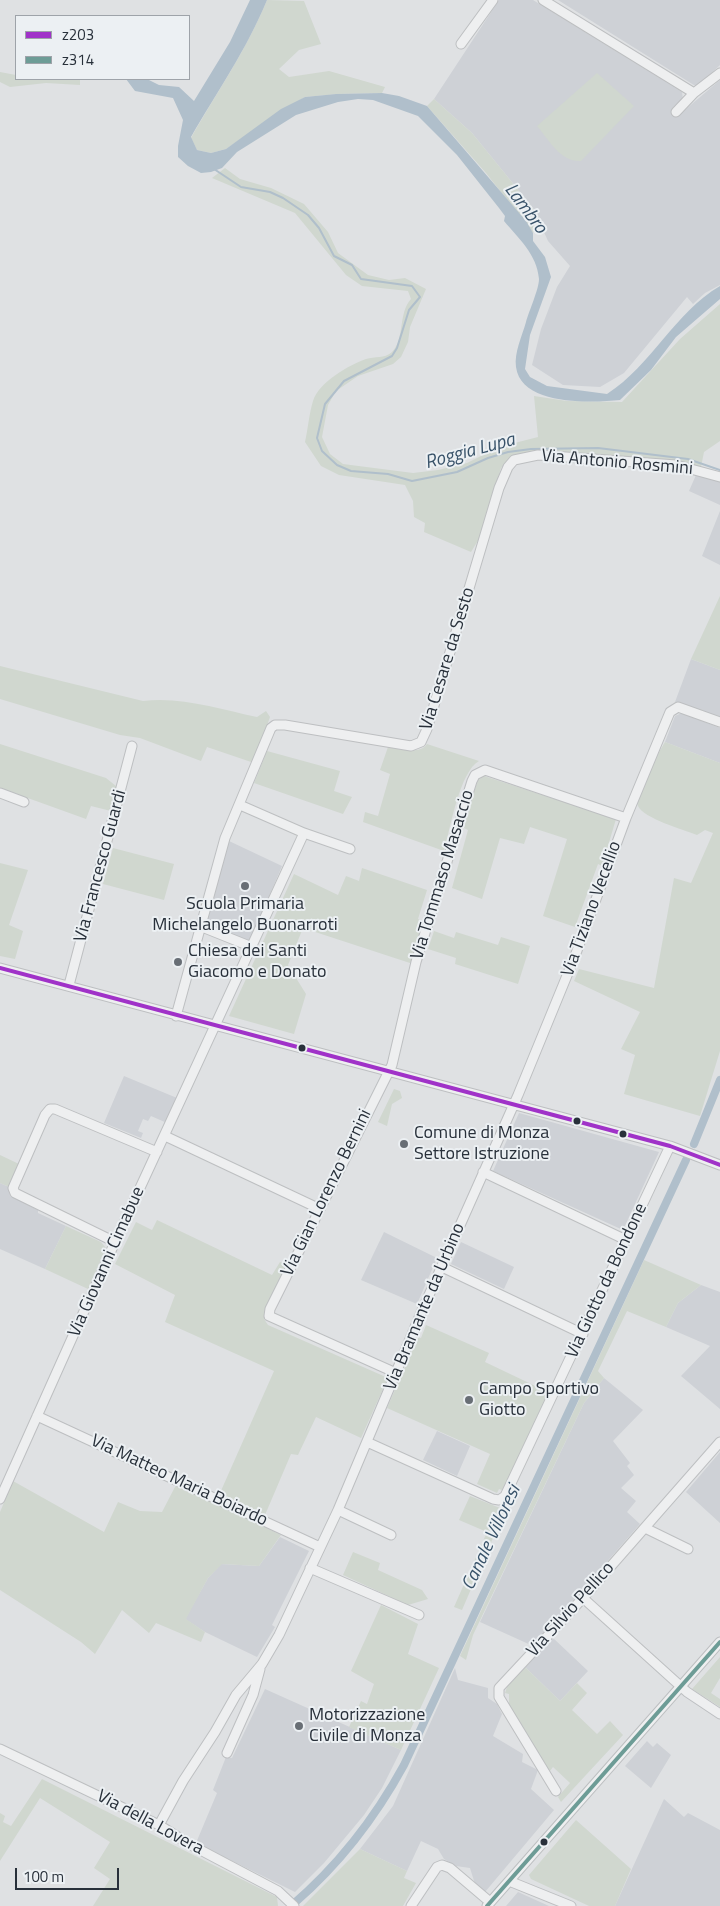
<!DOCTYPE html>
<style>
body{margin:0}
#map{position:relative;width:720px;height:1906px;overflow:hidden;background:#dfe1e3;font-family:"Titillium Web",sans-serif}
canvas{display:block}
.legend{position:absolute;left:15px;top:15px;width:175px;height:65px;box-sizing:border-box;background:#ecf0f3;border:1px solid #9ea3a9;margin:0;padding:6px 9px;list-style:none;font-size:15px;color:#28303a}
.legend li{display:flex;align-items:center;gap:10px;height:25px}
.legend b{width:25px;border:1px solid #9ea3a9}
.scale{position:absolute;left:15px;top:1868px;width:104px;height:22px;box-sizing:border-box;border:2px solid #28303a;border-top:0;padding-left:6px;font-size:15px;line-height:18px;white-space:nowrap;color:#28303a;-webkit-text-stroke:4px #ecf0f3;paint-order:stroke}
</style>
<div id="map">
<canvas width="720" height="1906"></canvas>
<ul class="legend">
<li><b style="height:6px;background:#a032c8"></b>z203</li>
<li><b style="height:6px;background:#6d9c96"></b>z314</li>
</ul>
<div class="scale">100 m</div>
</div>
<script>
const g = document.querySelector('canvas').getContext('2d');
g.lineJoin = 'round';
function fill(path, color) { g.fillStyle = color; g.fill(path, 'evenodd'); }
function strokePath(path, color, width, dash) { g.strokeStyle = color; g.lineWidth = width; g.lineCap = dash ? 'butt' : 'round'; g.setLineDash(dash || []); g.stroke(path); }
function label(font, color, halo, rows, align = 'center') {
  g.font = font + ' "Titillium Web",sans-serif'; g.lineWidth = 4; g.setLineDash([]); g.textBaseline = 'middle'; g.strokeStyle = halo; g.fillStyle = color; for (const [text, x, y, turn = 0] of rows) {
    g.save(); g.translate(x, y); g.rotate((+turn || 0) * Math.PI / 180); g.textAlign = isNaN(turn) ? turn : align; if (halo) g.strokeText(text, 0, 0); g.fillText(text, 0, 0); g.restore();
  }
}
const built = new Path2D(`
 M499,0H533L682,92L683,100L674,109L679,115L720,80V285L705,293L693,304L687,297L624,373L600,387L563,385L532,365L541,329L557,287L570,266L548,241L533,208L472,133L434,99Z
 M558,0H720V65L697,87Z
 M696,475L720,481V505L689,491Z
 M720,511V565L702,556Z
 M691,659L720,670V719L675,702Z
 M682,713L720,728V763L665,742L675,716Z
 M229,841L282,866L250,941L206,924Z
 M124,1076L177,1098L167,1123L151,1116L148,1121L143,1119L138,1131L143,1133L141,1138L104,1123Z
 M519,1113L659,1152L623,1230L493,1171Z
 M0,1183L9,1187L10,1196L38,1210V1213L66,1226L45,1269L0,1249Z
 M384,1232L437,1258L417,1304L361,1280Z
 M461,1242L514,1267L504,1289L451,1264Z
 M701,1285L720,1292V1409L681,1376L710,1346L666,1327L678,1303Z
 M604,1378L643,1410L613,1441L630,1463L627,1466L634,1475L621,1488L636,1501L627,1512L640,1524L533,1646L480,1622L584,1403Z
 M437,1431L470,1446L457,1476L423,1460Z
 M720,1452V1523L686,1492Z
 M280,1537L309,1551L272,1625L275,1627L257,1657L205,1632L185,1619L208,1578L221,1564L259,1566Z
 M552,1637L588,1671L560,1701L524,1666Z
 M455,1668L458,1680L488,1688V1698L497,1704L502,1714L493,1736L523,1754L522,1762L538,1770L531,1789L554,1810L485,1892L475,1884L470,1868L456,1866L444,1859L438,1849L421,1841L407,1871L360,1849L393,1806Z
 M265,1689L401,1750L382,1788L364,1815L324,1863L295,1892L196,1843L217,1793L213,1790L226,1757L232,1758Z
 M647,1741L653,1747L657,1743L671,1755L651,1788L625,1766Z
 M664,1799L684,1817L688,1813L720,1830V1906H615Z
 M518,1892L549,1906H506Z`);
const green = new Path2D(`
 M267,0L304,1L321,44L299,50L279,69L289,77L329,71L385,87L382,93L337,94L305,97L226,149L211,153L197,150L191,138C218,90 246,51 267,0Z
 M0,72L16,75V79H80V85L46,83L10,87L0,82Z
 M597,73L634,106L581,161C560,162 550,141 537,126Z
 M434,99L472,133L533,208L540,221L533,233L486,173L427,106Z
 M225,168L240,179L271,188L304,204L328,232L338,253L368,275L389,280L405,278L426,289L410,327L408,342L401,357L393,364L358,376L336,391L328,405L322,437L330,454L343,464L413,473L438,470L467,463L499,447L538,437L534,396L567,401L622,402L680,339L720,304V441L704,452L701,467L644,458L581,454L534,451L511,456L501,468L479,539L471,552L424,532L425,523L414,517L413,501L405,485L339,475L321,466L305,442C308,429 309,414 313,401C319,382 349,365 366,359C375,356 384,359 392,352C405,339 398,313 411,299L408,291L362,286L346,275L295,213L212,178Z
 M720,596V670L691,659Z
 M0,666L143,701C180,696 220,709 257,717L266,711L270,717L254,763L207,747L201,761L140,738L120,735L0,699Z
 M665,742L720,763V1051L700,1116L624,1094L635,1055L621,1049L640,1012L574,981L579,969L654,988L674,878L691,883L713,833L705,830L697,835C684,830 643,818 638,806C633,794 658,754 665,742Z
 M0,744L106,778L116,786L111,811L91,806L86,819L0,788Z
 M427,744L479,761C460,771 450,829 444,851L363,822L365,812L378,816L390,774L380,770L388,747C399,749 420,755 427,744Z
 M267,751L340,771L334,791L352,797L343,814L254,783Z
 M484,776L616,819L602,866L598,864L575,927L543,916L567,839L530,827L524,844L500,838L482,899L452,888L468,830L462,827L478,780Z
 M113,848L174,864L164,900L103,884Z
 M0,863L28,870L9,925L23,931L15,959L0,956Z
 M362,868L427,890L418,919L424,922L413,964L303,928L288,965L306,994L294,1034L229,1016L294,874L338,895L346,876L359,881Z
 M434,931L454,938L456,932L498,945L501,937L530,946L518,984L455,964L456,958L428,949Z
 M394,1089L400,1091L402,1098L392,1104L387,1126L378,1122Z
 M0,1155L19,1164L9,1187L0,1183Z
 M157,1220L272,1275L280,1262L286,1264L265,1311L264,1319L268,1325L388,1378L361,1438L316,1417L298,1455L291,1454L265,1515L220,1493L274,1371L165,1322L175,1295L115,1264L136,1222L152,1230Z
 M66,1226L101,1242L106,1248L88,1289L45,1269Z
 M644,1260L701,1285L678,1303L666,1327L627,1311L598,1371L604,1378L584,1403L473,1635L466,1660L460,1656Z
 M426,1325L489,1353L485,1362L550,1393L504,1491L499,1489L497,1493L477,1484L490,1454L387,1408L418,1337L421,1338Z
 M13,1481L104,1532L118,1502L140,1511L162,1512L176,1485L281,1535L259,1566L222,1564L208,1578L186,1619L205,1632L201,1642L156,1623L149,1633L122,1610L95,1654L81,1642L0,1590V1512Z
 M470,1496L505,1510L462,1610L454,1607L487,1532L459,1520Z
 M353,1552L380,1563L378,1570L422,1590L428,1599L408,1605L343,1575Z
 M381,1605L418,1624L408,1654L439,1668L401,1750L349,1727L361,1701L367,1704L374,1684L351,1671Z
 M720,1657V1678L711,1693L720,1699V1707L692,1689Z
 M524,1666L560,1701L577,1683L587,1693L572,1710L597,1734L610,1721L623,1735L561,1802L558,1797L570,1783L553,1767L550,1771L532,1748L509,1710V1694L505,1693L509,1681Z
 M42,1779L277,1897L278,1906H93L110,1879L94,1868L110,1842L40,1798L0,1861V1813L5,1816L3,1822L11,1826Z
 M576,1820L631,1869L615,1906H589L531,1879L529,1875Z
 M360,1849L407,1871L404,1878L416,1883L403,1906H303Z`);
const water = new Path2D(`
 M250,0H267C246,51 218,90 191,137L197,150L211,153L226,149L281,109L305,97L336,94L382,93L399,96L427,106L526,221L533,233V241L545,257L551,277L530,335L525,369L530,377L547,386L607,394C652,365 674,313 720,286V299L676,337L651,370L620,400C592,403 521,406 516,367C514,353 522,336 526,322C529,311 539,289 539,279C537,254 518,238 504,221L505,216L499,208L457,155L418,116L373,100L358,99L338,102L296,115L237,152L222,168L211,172L201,173L188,166L178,157V146L183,120L173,98L135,91L126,79H147L159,85L179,87L194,101L230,42Z`);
const stream = new Path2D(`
 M214,169L241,187L270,192L283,198L308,215L319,228L334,256L352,265L361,279L412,286L420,297L409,310L397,348L392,356L344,381L325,404L317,438L322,451L337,465L351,471L388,474L412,481L457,472L488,458L508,452L531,449L598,448L688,459L720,470`);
const canal = new Path2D(`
 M694,1144L720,1080
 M291,1906C338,1866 374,1820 404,1765L686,1160`);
const minor = new Path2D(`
 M543,0L694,93
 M461,44L493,0
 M676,112L694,93L720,73
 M0,793L24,802
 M240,805L304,833L350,849
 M202,927L252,947
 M0,968L670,1146L720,1165
 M69,985L132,746
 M176,1016L225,838L271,728L275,725H285L411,746L421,742L427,729L499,488L508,467L514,460L538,455L676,465L720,477
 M165,1136L320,1209
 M483,1172L626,1240
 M115,1242L15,1193L13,1188L45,1115L50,1109H55L157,1152
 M442,1267L583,1334
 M396,1373L269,1316L270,1309L392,1065L416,962L472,781L475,775L485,770L626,818
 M37,1416L320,1547
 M367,1442L493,1499L499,1500L505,1496L670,1146
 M0,1499L115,1242L304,833
 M338,1510L391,1535
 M645,1528L688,1549
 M310,1568L419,1615
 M583,1598L687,1692L720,1714
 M0,1749L159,1825L189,1844L278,1891L294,1906
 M227,1753L253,1695L260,1669
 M556,1791L499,1697V1688L583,1598L720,1442
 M159,1825L183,1781L215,1732L236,1695L262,1664L279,1635L338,1510L421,1313L518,1095L575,956L626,818L670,712L678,707L720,722
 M509,1881L571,1906
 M411,1906L437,1867L442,1865L450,1868L490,1902
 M487,1906L720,1642`);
const bus1 = new Path2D(`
 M0,968L670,1146L720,1165`);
const bus2 = new Path2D(`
 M487,1906L720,1642`);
const markers = [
 [245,886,5,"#686e75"],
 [178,962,5,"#686e75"],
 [302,1048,4.5,"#28303a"],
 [577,1121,4.5,"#28303a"],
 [623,1134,4.5,"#28303a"],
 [404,1144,5,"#686e75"],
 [469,1400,5,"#686e75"],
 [299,1726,5,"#686e75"],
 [544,1842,4.5,"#28303a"]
];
const streetNames = [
 ["Via Antonio Rosmini",617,463,5],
 ["Via Cesare da Sesto",448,659,-73],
 ["Via Francesco Guardi",101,866,-75],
 ["Via Tommaso Masaccio",443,875,-73],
 ["Via Tiziano Vecellio",592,909,-70],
 ["Via Gian Lorenzo Bernini",327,1193,-64],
 ["Via Giovanni Cimabue",107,1262,-66],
 ["Via Giotto da Bondone",607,1281,-65],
 ["Via Bramante da Urbino",425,1307,-67],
 ["Via Matteo Maria Boiardo",179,1481,25],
 ["Via Silvio Pellico",571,1610,-48],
 ["Via della Lovera",150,1823,28]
];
const poiNames = [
 ["Scuola Primaria",245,905,"center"],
 ["Michelangelo Buonarroti",245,926,"center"],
 ["Chiesa dei Santi",188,952],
 ["Giacomo e Donato",188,973],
 ["Comune di Monza",414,1134],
 ["Settore Istruzione",414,1155],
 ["Campo Sportivo",479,1390],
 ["Giotto",479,1411],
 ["Motorizzazione",309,1716],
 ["Civile di Monza",309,1737]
];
const waterNames = [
 ["Lambro",525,209,53],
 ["Roggia Lupa",470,452,-15],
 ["Canale Villoresi",492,1538,-65]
];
fill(built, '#ced1d6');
fill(green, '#d0d7cf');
fill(water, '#b0bfcb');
strokePath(stream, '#b0bfcb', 2);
strokePath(canal, '#b0bfcb', 8);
strokePath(minor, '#bdbfc1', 11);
strokePath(minor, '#eeeff0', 9);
strokePath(bus1, '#a032c8', 4);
strokePath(bus2, '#6d9c96', 4);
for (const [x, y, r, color] of markers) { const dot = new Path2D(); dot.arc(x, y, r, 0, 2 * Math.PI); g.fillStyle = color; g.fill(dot); strokePath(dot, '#ecf0f3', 2); }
label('18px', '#28303a', '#ecf0f3', streetNames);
label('18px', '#28303a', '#ecf0f3', poiNames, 'left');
label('italic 19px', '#385269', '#ecf0f3', waterNames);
</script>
